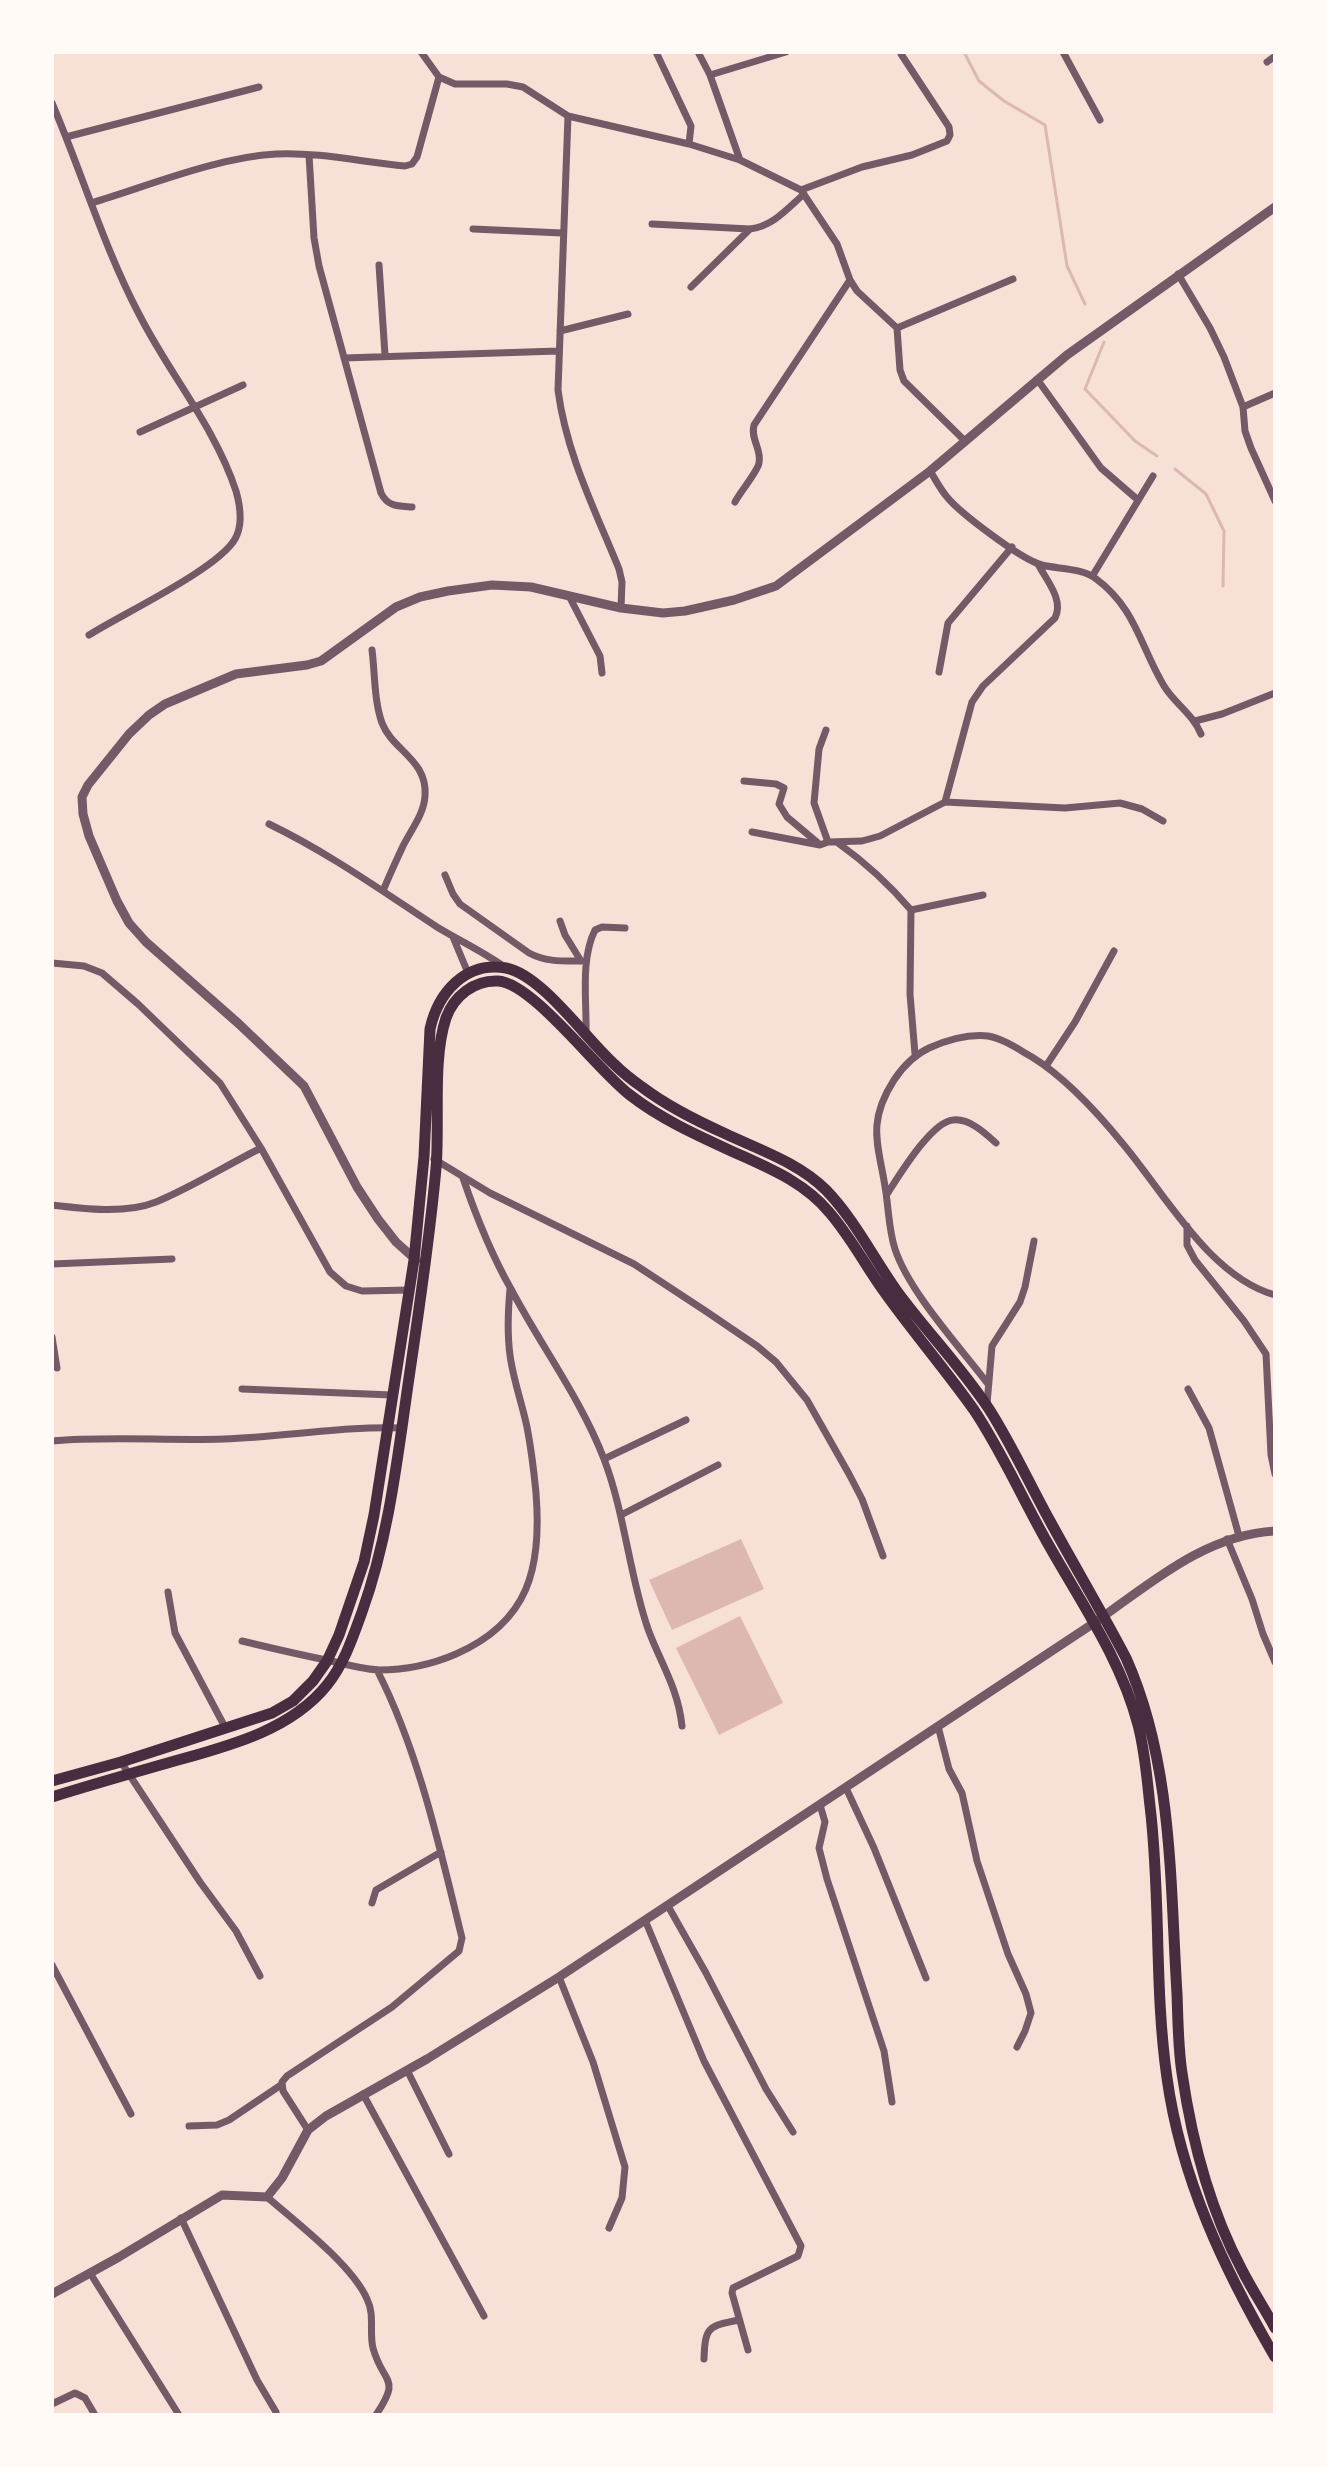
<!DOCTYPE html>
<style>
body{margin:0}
#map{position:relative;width:1327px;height:2467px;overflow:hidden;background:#f7e1d7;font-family:"Asap Condensed",sans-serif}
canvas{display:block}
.frame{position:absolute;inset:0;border:54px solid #fffaf5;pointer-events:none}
</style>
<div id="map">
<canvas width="1327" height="2467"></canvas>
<div class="frame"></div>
</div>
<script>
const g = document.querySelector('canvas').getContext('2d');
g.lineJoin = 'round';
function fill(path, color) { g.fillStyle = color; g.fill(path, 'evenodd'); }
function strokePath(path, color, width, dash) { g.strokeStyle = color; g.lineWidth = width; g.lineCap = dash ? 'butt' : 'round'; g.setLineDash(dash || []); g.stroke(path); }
const water = new Path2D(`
 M741,1539L764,1589L672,1630L649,1580Z
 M740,1616L783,1703L719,1735L676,1648Z`);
const stream = new Path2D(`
 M964,52L979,81L1004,101L1045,125L1067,266L1085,304
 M1104,342L1085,389L1135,441L1157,456
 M1175,469L1206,494L1224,531L1223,586`);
const minor = new Path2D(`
 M421,52L439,77L455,84H507L523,87L568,116L689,144L740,160L801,190L837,244L850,280L857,291L897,328L900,370L904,381L965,441
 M656,52L691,126L689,144
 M698,52L710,75L740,160
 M1063,52L1100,120
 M1267,62L1275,56
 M710,75L786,52
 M52,103C82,173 104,248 140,316C170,375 215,427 236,491C240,505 243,525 235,539C218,569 122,614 89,635
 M568,116L558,390C566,453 595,510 619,569L622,582L621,608
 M66,137L259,87
 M309,155L314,238L319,266L381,493C388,507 398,506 412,507
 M801,190L862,167L912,155L947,141L950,135L949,127L901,54
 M91,203C148,186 218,157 276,154C319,152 362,162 405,166L412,164L417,157L439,77
 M652,224L750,229C773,226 787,209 804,194
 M473,229L562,233
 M379,265L385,355
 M1178,274L1210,328L1224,357L1243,407L1245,431L1251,448L1275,501
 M691,287L750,229
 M897,328L1013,279
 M560,331L628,314
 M344,358L558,351
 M1037,379L1101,468L1138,500
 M1243,407L1275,393
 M140,432L243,385
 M930,471C936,480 940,489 947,497C960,513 1022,560 1042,565C1057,569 1082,568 1095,578C1136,608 1140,646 1164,686C1175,704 1192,713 1201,734
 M735,502C740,492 758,471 759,463C762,449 750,439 754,425L850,280
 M1093,575L1153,476
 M569,596L600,656L602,673
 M372,650C375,673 374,701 382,723C392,750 428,760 425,796C424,814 411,830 403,846C396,861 389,876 383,891
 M939,672L948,623L1012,547
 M1195,721L1222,714L1275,693
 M826,730L819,749L814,803L828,842
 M744,781L776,784L784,788L779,804L787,817L818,843
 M945,802L972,702L983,686L1055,618C1064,600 1047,581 1038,564
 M269,824C329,853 382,891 437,927C460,941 484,952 506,968
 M752,832L820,845L828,842L862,841L880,836L945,802L1065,808L1120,803L1142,809L1163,821
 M838,843C866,863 888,883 911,910L910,994L915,1054
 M445,875L453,894L460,904L529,953C546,962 562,961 581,961
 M911,910L983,895
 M560,921L565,935L581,961
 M453,937L468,973
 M52,963L84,966L102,973L138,1004L220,1083L261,1148L330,1272L346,1286L362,1291L410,1290
 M586,1035C587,1002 580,960 595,930L602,927L625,928
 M1046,1066L1075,1022L1114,951
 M434,1159L490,1193L634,1264L707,1312L757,1346L776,1362L807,1400L849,1474L862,1499L883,1556
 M463,1178C476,1216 491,1254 511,1289C541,1346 581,1399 604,1459C625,1514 629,1574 648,1629C661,1664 678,1688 682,1726
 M887,1194C899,1176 931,1122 953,1120C969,1118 985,1133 996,1143
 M52,1205C84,1209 126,1214 156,1202C192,1187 227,1165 261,1148
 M1187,1226V1245L1195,1260L1244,1321L1266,1354L1271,1455L1275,1474
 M52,1264L172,1259
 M52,1337L57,1368
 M988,1384C960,1347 909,1292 895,1249C890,1234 889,1217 887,1201C882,1151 863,1128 894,1080C904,1065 914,1055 929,1048C947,1040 968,1034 988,1036C1004,1039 1018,1049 1032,1057C1066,1078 1097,1112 1123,1144C1165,1194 1210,1277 1275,1295
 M242,1389L392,1395
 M1188,1389L1209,1428L1239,1536
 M987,1404L992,1346L1020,1302L1025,1287L1034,1241
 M52,1441C109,1436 167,1441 224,1439C284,1437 342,1426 402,1428
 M604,1459L686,1420
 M621,1515L718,1465
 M1227,1539L1252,1599L1263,1634L1275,1662
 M168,1592L175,1633L226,1729
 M242,1641C271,1648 301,1655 331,1661C347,1665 363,1669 379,1670C405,1670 433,1664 456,1654C529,1622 542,1568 536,1493C534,1472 531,1448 527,1427C522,1403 513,1379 510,1355C507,1333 508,1311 510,1289
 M938,1726L949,1769L962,1793L977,1861L1008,1954L1026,1994L1031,2013L1025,2031L1017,2047
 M121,1762L200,1882L236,1931L260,1976
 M846,1788L874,1848L926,1978
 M820,1805L825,1822L819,1848L827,1879L884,2051L892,2102
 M372,1903L376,1890L441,1852
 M668,1906L706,1973L766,2089L793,2132
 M645,1920L704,2061L801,2246L798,2256L733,2288L732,2293L748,2350
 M52,1965L131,2114
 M559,1977L593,2062L625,2167L622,2198L609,2228
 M407,2070L449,2154
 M363,2094L484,2316
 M189,2126L217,2125L229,2120L281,2085
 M308,2130L283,2091L282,2082L287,2076L392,2007L459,1951L462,1938C440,1849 419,1752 377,1670
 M267,2197C296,2222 352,2265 367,2299C375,2315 369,2332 373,2348C383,2385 402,2376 376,2415
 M181,2218L257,2380L276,2412
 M90,2273L179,2415
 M704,2359C705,2327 708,2326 739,2320
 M52,2404L75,2393L85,2398L95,2415`);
const tertiary = new Path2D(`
 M416,1260L396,1242L378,1219L357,1187L304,1086L239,1024L146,942L129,923L117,901L89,836L83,814L82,797L88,785L129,734L149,715L165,704L236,674L307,665L321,661L396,607L420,597L448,591L492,585L531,587L621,608L663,613L685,611L734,600L776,586L930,471L1067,355L1275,207
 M52,2294L119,2257L222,2195L267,2197L282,2178L308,2130L326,2116L427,2059L559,1977L1094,1623C1150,1584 1204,1535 1275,1531`);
const primary = new Path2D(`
 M52,1781L121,1762L272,1713L293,1701L313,1681L327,1661L339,1635L364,1562L374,1515L414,1260L424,1157L430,1029C438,993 465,961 506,968C542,975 586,1039 614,1064C622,1072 632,1080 642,1087C667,1106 697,1121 726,1134C760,1150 799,1163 826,1190C855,1220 875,1261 899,1294C928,1333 962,1368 989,1409C1012,1445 1029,1483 1050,1521C1075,1567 1102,1612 1126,1658C1173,1763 1170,1882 1177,1994C1178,2020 1178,2047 1182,2073C1192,2142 1209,2208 1242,2270C1252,2290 1265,2309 1275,2328
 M52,1797C87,1786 122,1776 157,1766C215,1749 287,1735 327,1685C344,1664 353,1637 362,1612C390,1534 398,1452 410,1371C420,1303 430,1236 436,1168C440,1122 432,1060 446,1018C454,996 474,980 498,981C533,983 597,1070 630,1095C662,1120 701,1137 738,1154C771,1169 805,1183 829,1212C850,1236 865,1265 883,1290C912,1331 945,1369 974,1410C1002,1452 1022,1498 1047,1542C1080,1601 1121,1659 1138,1725C1145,1751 1147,1779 1150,1806C1161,1896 1154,1988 1167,2078C1181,2179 1224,2269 1275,2357`);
fill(water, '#dcb8b0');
strokePath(stream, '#dcb8b0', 3);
strokePath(minor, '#755966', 7);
strokePath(tertiary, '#755966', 9);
strokePath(primary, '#4a2c40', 11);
</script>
